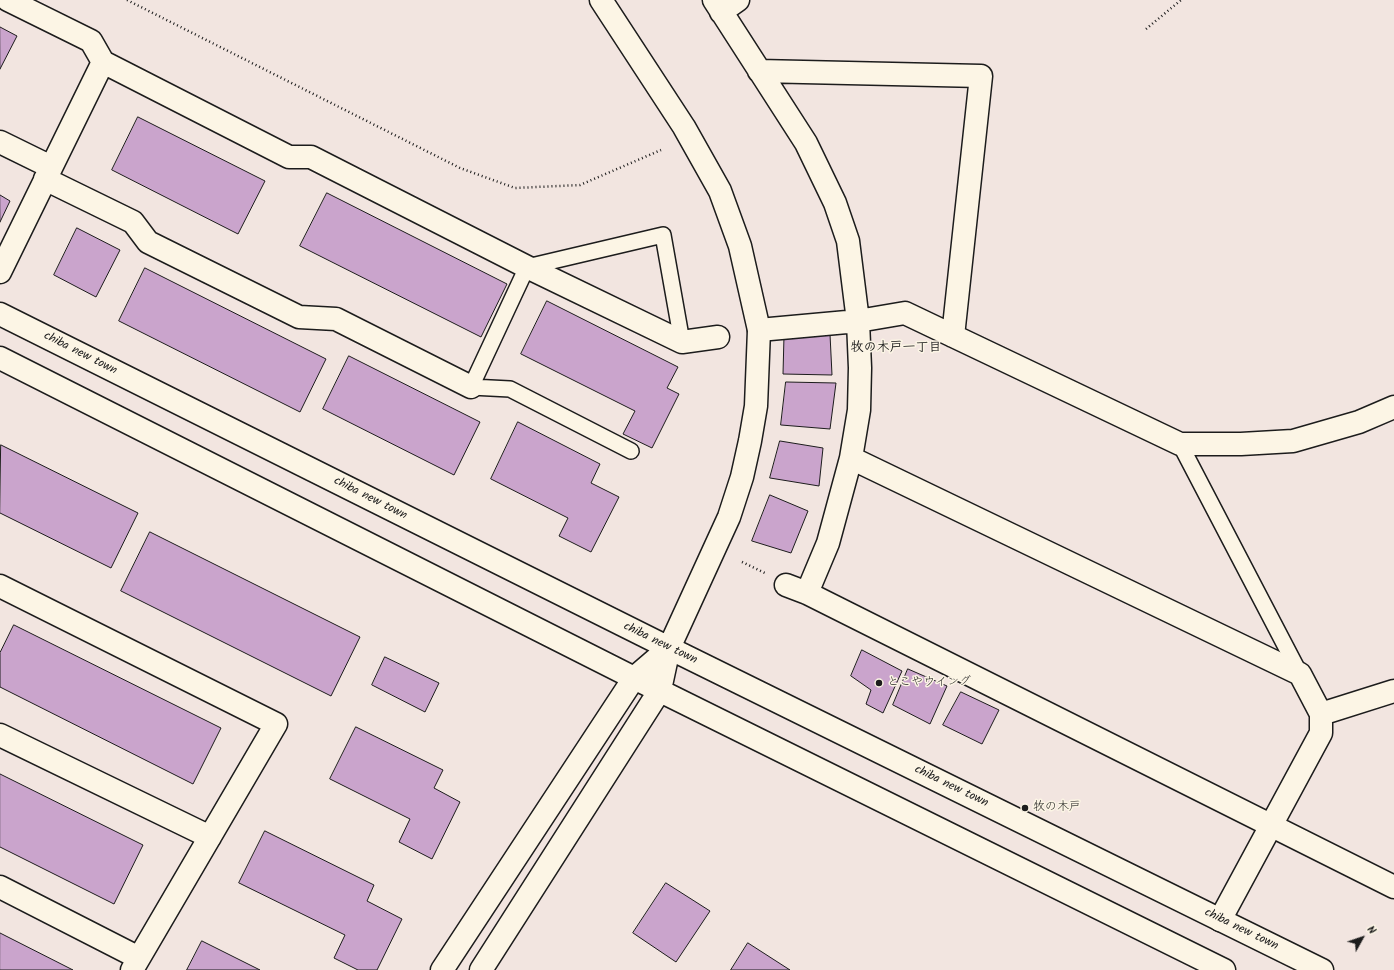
<!DOCTYPE html>
<meta charset="utf-8">
<style>
body{margin:0}
#map{position:relative;width:1394px;height:970px;overflow:hidden;background:#f2e5e0;font-family:Kalam,sans-serif}
canvas{display:block}
.north{position:absolute;left:1342px;top:918px;width:40px;height:40px;-webkit-text-stroke:3px #fcf5e5;paint-order:stroke;rotate:50deg;font-size:11px;font-weight:700;line-height:16px;text-align:center;color:#1c1c1c}
.north::after{content:'';display:block;margin:auto;width:14px;height:18px;background:#1c1c1c;clip-path:polygon(50% 0,100% 100%,50% 72%,0 100%)}
</style>
<div id="map">
<canvas width="1394" height="970"></canvas>
<div class="north">N</div>
</div>
<script>
const g = document.querySelector('canvas').getContext('2d');
g.lineJoin = 'round';
function fill(path, color) { g.fillStyle = color; g.fill(path, 'evenodd'); }
function strokePath(path, color, width, dash) { g.strokeStyle = color; g.lineWidth = width; g.lineCap = dash ? 'butt' : 'round'; g.setLineDash(dash || []); g.stroke(path); }
function label(font, color, halo, rows, align = 'center') {
  g.font = font + ' Kalam,"Klee One",sans-serif'; g.lineWidth = 3; g.setLineDash([]); g.textBaseline = 'middle'; g.strokeStyle = halo; g.fillStyle = color; for (const [text, x, y, turn = 0] of rows) {
    g.save(); g.translate(x, y); g.rotate((+turn || 0) * Math.PI / 180); g.textAlign = isNaN(turn) ? turn : align; if (halo) g.strokeText(text, 0, 0); g.fillText(text, 0, 0); g.restore();
  }
}
const building = new Path2D(`
 M0,27L17,36L0,69Z
 M138,117L265,181L238,234L112,170Z
 M327,193L507,284L481,337L300,246Z
 M0,195L10,201L0,222Z
 M77,228L120,250L96,297L54,275Z
 M145,268L326,359L300,412L119,321Z
 M547,301L678,367L667,388L679,394L652,448L623,434L635,411L521,354Z
 M830,334L832,375L783,374L784,336Z
 M349,356L480,422L454,475L323,409Z
 M786,382L836,383L830,429L781,425Z
 M518,422L600,464L591,483L619,497L591,552L559,536L568,518L491,479Z
 M780,441L823,448L819,486L770,478Z
 M1,445L138,513L111,568L0,513Z
 M770,495L808,511L791,553L752,541Z
 M150,532L360,637L331,696L121,591Z
 M14,625L221,728L193,784L0,687V653Z
 M862,650L902,671L883,713L866,704L871,690L851,676Z
 M385,657L439,683L425,712L372,685Z
 M908,669L947,686L930,724L893,705Z
 M961,692L999,710L982,744L943,725Z
 M356,727L443,770L434,788L460,802L432,859L399,842L410,819L330,779Z
 M0,774L143,845L114,904L0,847Z
 M265,831L374,885L367,901L402,919L377,970H358L334,958L345,935L239,883Z
 M666,883L710,911L676,962L633,933Z
 M0,933L73,970H0Z
 M202,941L260,970H187Z
 M748,943L790,970H731Z`);
const path = new Path2D(`
 M127,0L460,168L515,188L580,185L661,150
 M1146,29L1181,0
 M742,562L765,573`);
const lane = new Path2D(`
 M1180,444L1300,674
 M631,451L510,389L471,387L527,267L663,235L682,342`);
const street = new Path2D(`
 M8,0L91,41L103,62L289,157H311L527,267L682,342L718,337
 M714,0L806,143L835,203L848,241L858,321L860,368L859,410L851,458L828,543L807,593
 M721,12L738,0
 M759,71L981,76L953,336
 M0,142L51,167
 M45,179L133,222L148,242L299,317L336,319L471,387
 M0,272L103,62
 M759,330L858,321L905,313L1180,444H1241L1293,441L1359,422L1394,407
 M851,458L1300,674L1321,714
 M786,585L807,593L1394,887
 M0,586L276,724L132,970
 M0,735L210,837
 M0,887L139,958
 M1220,920L1321,733V714L1394,691`);
const secondary = new Path2D(`
 M0,314L669,648L1322,970
 M0,358L634,678L1224,970
 M442,970L634,678L669,648
 M481,970L660,690L669,648L729,517L742,477L750,441L756,406L759,330L740,246L720,191L684,127L601,0`);
const markers = [
 [879,683,4,"#1c1c1c"],
 [1025,808,4,"#1c1c1c"]
];
const streetNames = [
 ["chiba new town",80,354,27],
 ["chiba new town",370,499,27],
 ["chiba new town",660,644,26],
 ["chiba new town",951,787,26],
 ["chiba new town",1241,930,26]
];
const poiNames = [
 ["とこやウイング",887,683],
 ["牧の木戸",1033,808]
];
const neighbourhoodNames = [
 ["牧の木戸一丁目",896,349]
];
fill(building, '#caa4cc');
strokePath(building, '#1c1c1c', 1);
strokePath(lane, '#1c1c1c', 18);
strokePath(street, '#1c1c1c', 25);
strokePath(secondary, '#1c1c1c', 25);
strokePath(path, '#1c1c1c', 2.5, [1, 3]);
strokePath(lane, '#fcf5e5', 15);
strokePath(street, '#fcf5e5', 22);
strokePath(secondary, '#fcf5e5', 22);
for (const [x, y, r, color] of markers) { const dot = new Path2D(); dot.arc(x, y, r, 0, 2 * Math.PI); g.fillStyle = color; g.fill(dot); strokePath(dot, '#fcf5e5', 1.5); }
label('12px', '#1c1c1c', '#fcf5e5', streetNames);
label('12px', '#1c1c1c', '#fcf5e5', poiNames, 'left');
label('bold 13px', '#1c1c1c', '#fcf5e5', neighbourhoodNames);
</script>
